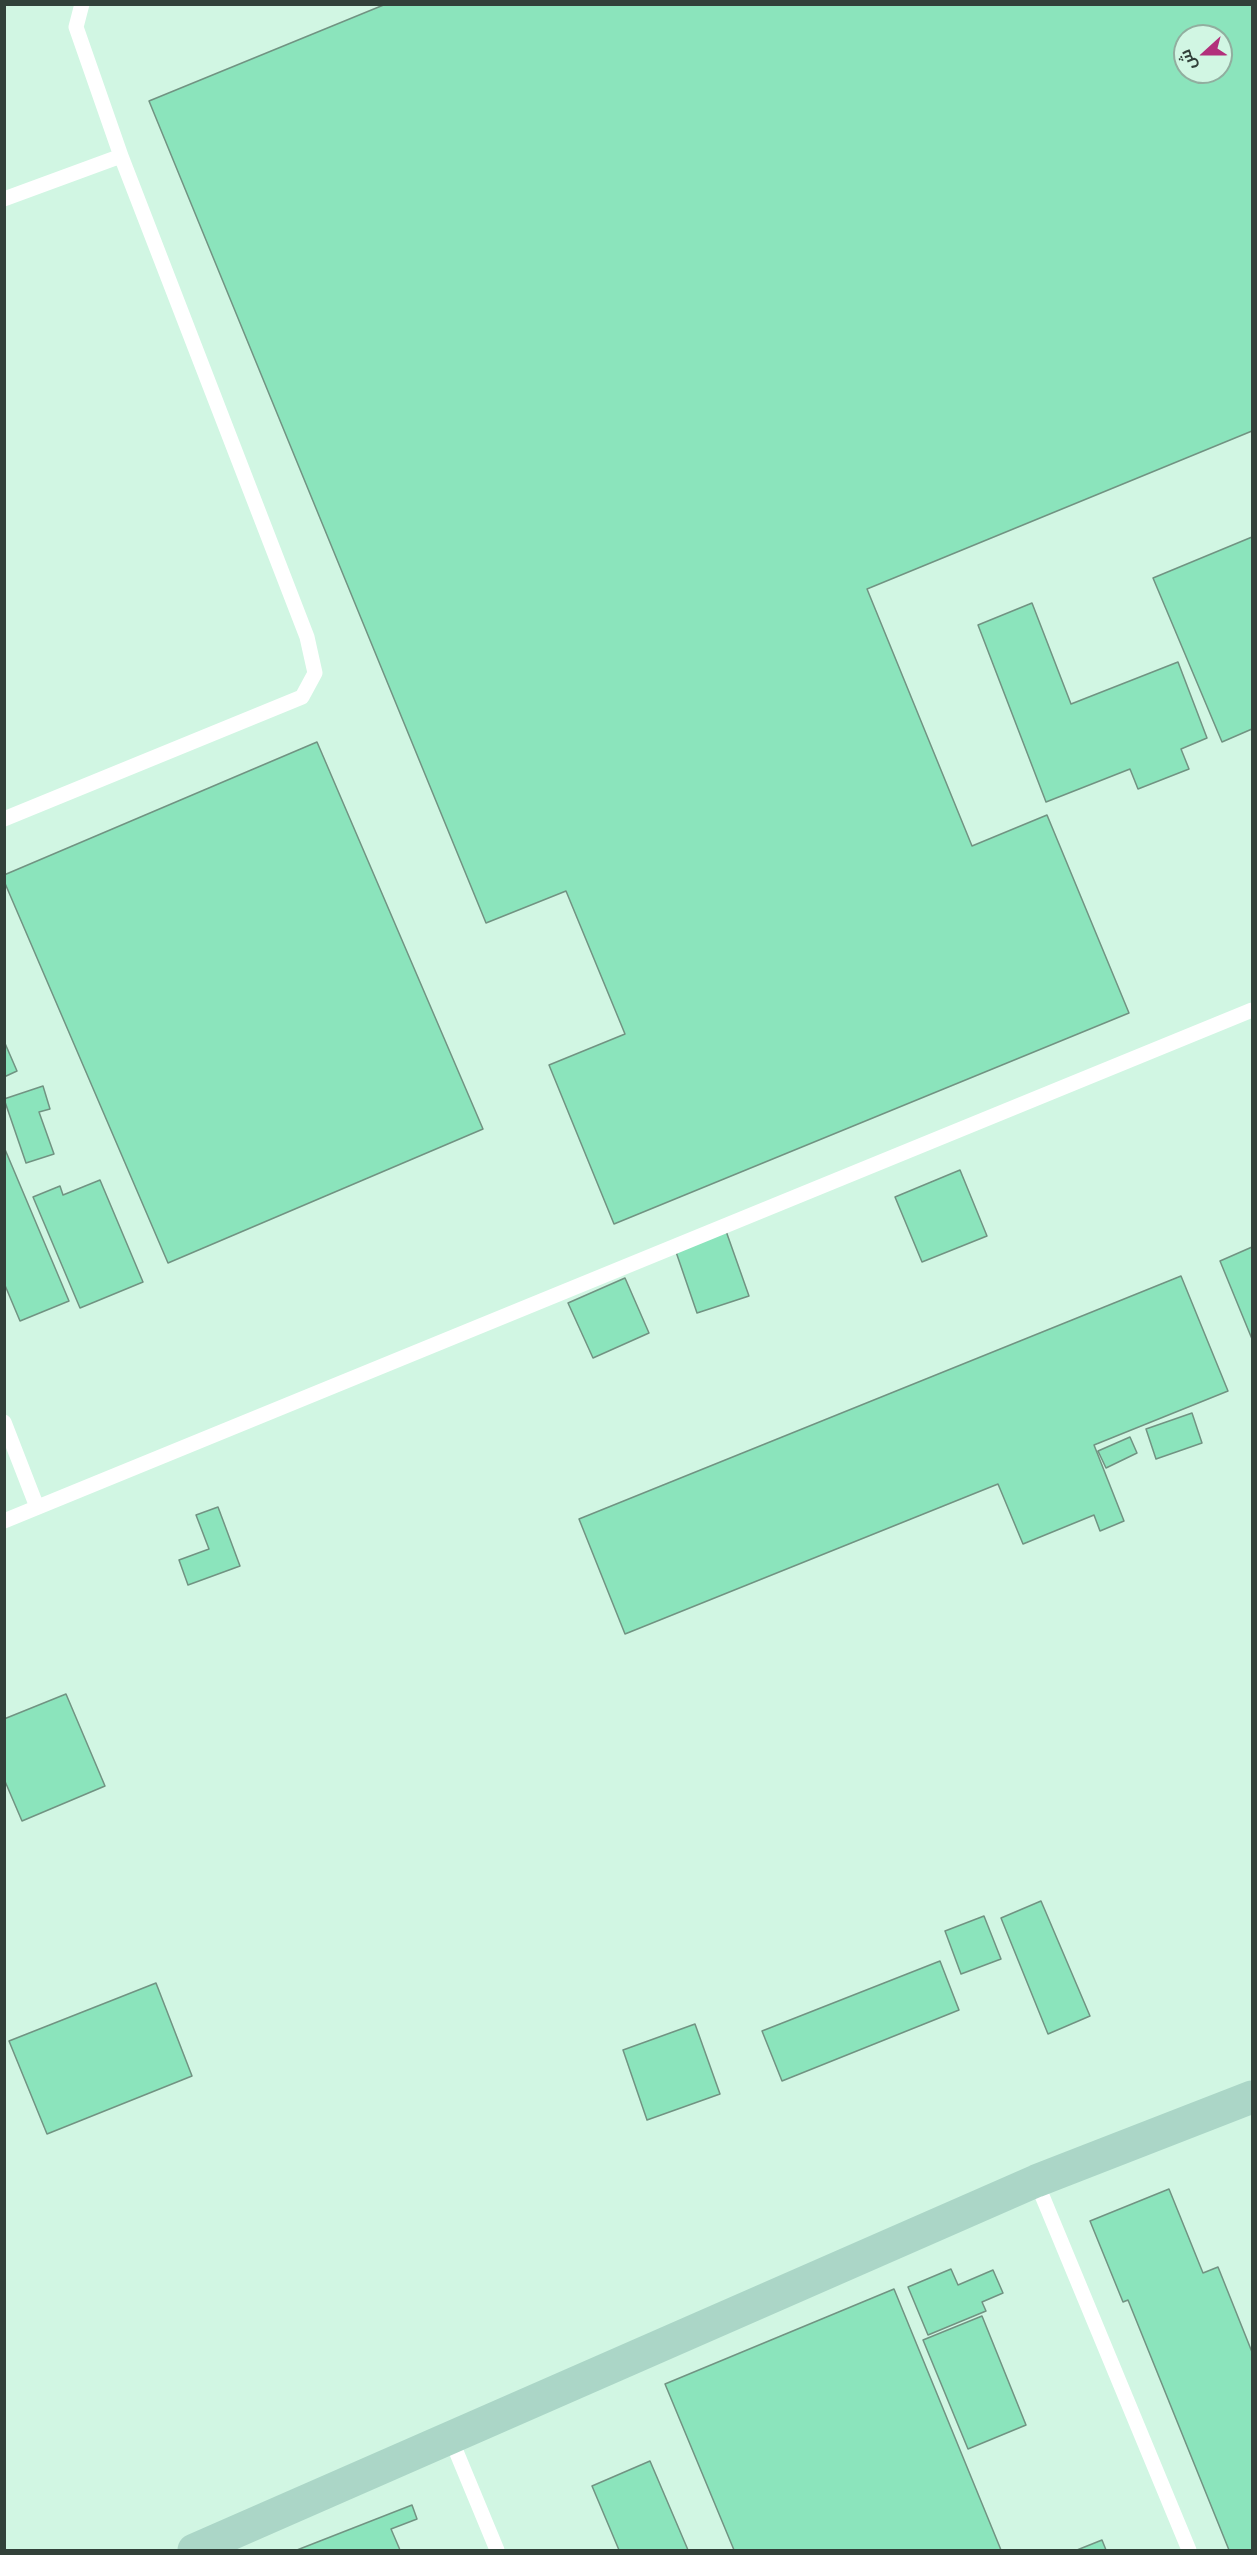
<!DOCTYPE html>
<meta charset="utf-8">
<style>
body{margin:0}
#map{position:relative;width:1257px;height:2555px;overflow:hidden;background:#d1f6e3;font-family:"Space Grotesk",Cairo,sans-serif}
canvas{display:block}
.frame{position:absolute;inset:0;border:6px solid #32413a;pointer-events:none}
.north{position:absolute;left:1173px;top:24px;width:60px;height:60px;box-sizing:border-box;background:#d1f6e3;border:2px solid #91ae9f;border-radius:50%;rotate:249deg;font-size:16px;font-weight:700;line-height:24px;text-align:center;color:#32413a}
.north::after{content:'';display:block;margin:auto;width:21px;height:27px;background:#b2307b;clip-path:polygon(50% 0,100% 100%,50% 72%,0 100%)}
</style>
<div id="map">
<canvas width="1257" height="2555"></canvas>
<div class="frame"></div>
<div class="north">ش</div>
</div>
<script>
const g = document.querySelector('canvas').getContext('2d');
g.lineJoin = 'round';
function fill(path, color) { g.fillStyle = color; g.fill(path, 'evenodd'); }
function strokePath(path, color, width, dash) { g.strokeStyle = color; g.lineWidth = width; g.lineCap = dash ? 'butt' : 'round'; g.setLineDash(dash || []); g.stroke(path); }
const building = new Path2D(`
 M386,4H1252V431L867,589L972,846L1047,815L1129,1013L614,1224L549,1065L625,1034L566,891L486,923L149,101ZM1185,36H1221V72H1185Z
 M1252,537V729L1222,742L1153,578Z
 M1032,603L1071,704L1178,662L1207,738L1181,749L1189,769L1138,789L1130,769L1046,802L978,625Z
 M317,742L483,1129L168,1263L4,881V875Z
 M4,1041L17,1071L4,1077Z
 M43,1086L50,1109L39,1112L54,1154L26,1163L4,1099Z
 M4,1147L69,1301L20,1321L4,1283Z
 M960,1170L987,1236L922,1262L895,1197Z
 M100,1180L143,1282L80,1308L33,1197L60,1186L63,1195Z
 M726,1231L749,1296L697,1313L675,1249Z
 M1252,1247V1339L1220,1261Z
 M1181,1276L1228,1391L1094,1445L1124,1521L1100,1531L1094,1515L1023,1544L998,1484L625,1634L579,1519Z
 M625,1278L649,1333L593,1358L568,1303Z
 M1192,1413L1202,1443L1156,1459L1146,1429Z
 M1130,1437L1137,1453L1106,1468L1098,1451Z
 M218,1507L240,1566L188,1585L179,1560L209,1549L196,1515Z
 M66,1694L105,1786L22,1821L4,1779V1719Z
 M1041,1901L1090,2016L1048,2034L1001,1918Z
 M984,1916L1001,1959L961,1974L945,1931Z
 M940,1961L959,2010L782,2081L762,2031Z
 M156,1983L192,2076L47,2134L9,2041Z
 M695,2024L720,2094L647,2120L623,2050Z
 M1169,2189L1203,2273L1218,2267L1252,2352V2550H1229L1128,2300L1123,2302L1090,2221Z
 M951,2269L958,2285L993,2270L1003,2293L982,2302L986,2311L928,2335L908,2287Z
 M894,2289L1001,2550H734L665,2384Z
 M982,2316L1026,2425L968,2449L923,2340Z
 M650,2461L688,2550H619L592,2486Z
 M412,2505L417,2519L391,2529L400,2550H297Z
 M1102,2540L1106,2550H1077Z`);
const lane = new Path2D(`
 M4,199L121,156
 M4,819L302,697L315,673L307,637L121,156L76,27L82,4
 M4,1422L37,1507
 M4,1521L1252,1010
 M1036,2181L1189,2550
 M451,2439L497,2550`);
const secondary = new Path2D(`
 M194,2550L1036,2181L1252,2097`);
fill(building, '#8be4bc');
strokePath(building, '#719382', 1.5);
strokePath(lane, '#fff', 15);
strokePath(secondary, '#abd6c7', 33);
</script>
